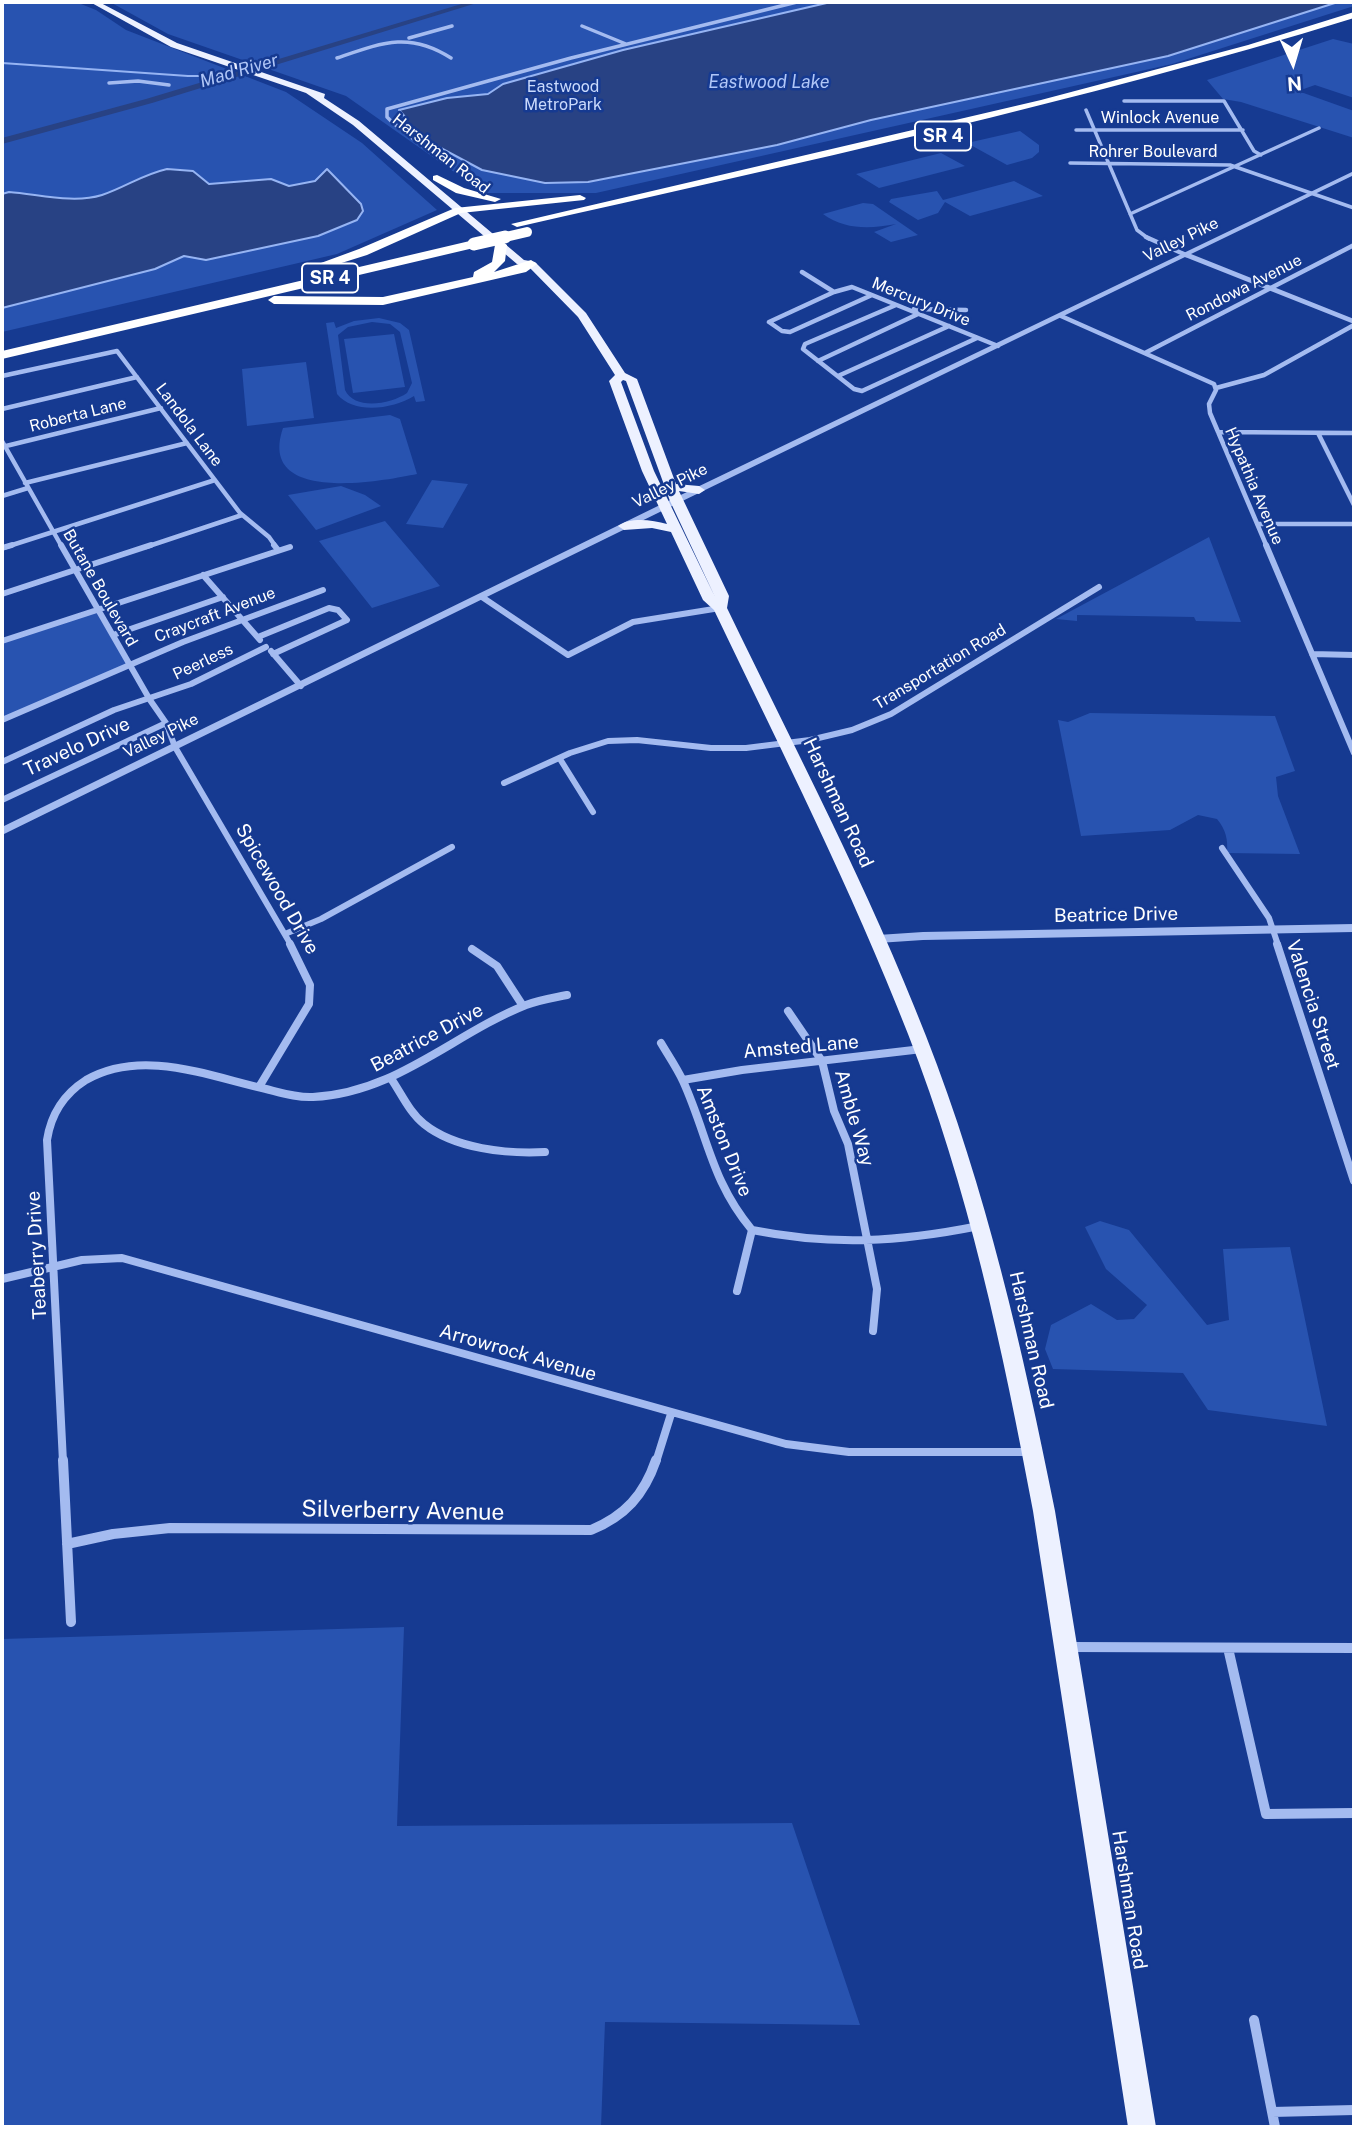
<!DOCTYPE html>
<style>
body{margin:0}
#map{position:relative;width:1356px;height:2129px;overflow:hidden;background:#163a91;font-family:"Public Sans",sans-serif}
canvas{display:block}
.frame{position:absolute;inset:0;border:4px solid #fff;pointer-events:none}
.north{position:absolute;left:1258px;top:28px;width:70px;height:70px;-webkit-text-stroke:5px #163a91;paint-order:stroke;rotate:176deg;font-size:19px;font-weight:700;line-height:28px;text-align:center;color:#fff}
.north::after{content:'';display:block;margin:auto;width:24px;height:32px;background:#fff;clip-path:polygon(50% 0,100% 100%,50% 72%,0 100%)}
</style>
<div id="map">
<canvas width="1356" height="2129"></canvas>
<div class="frame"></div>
<div class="north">N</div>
</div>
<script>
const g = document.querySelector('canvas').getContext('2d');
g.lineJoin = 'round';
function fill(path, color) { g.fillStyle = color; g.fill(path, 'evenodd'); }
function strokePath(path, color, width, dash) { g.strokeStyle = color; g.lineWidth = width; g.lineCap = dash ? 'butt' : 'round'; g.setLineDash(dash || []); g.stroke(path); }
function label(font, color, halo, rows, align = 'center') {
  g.font = font + ' "Public Sans",sans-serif'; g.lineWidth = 5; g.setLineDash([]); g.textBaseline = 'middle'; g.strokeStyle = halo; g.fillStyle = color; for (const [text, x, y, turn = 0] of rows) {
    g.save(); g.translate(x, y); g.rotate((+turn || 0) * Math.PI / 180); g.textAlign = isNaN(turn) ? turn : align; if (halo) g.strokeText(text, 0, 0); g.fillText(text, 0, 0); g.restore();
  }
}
const green = new Path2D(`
 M2,2H76L96,10L126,30L286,92L362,143L437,210L337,254L2,332Z
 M110,2H1354V6L1172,64L596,193H484L346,96L168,34Z
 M1333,39L1354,44V98L1315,85L1298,91L1354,111V138L1241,102L1223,99L1207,80Z
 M1020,131L1039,145V152L1032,158L1007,165L967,143Z
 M941,153L965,166L879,188L856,174Z
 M1014,181L1043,196L970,216L945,202L938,213L918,220L889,202L891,199L937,191L943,200Z
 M863,203L873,204L918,235L891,242L874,232L896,224C870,229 845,230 823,214Z
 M379,318L400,323L409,330L425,401L416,402L414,396C393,409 354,415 337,394L326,323L334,322L336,328L354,321ZM372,322L390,324L400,332L412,383L407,393C391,404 355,411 345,390L338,335L348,327Z
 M394,334L405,387L353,393L344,339Z
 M306,362L314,418L247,426L242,369Z
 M390,415L400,419L417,474C378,482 257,504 283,428Z
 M432,480L468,484L443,528L406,524Z
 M341,486L365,495L381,506L316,530L288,495Z
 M385,521L440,586L372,608L319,541Z
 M1209,537L1241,622L1196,621L1194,617L1077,615V621L1056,619Z
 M98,610L130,664L2,720V643Z
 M1090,713L1275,716L1295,771L1276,777L1278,796L1300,854L1227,853C1228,839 1226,830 1217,819L1198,815L1170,830L1081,836L1058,720L1068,722Z
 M1100,1221L1129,1230L1207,1325L1229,1320L1223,1249L1290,1247L1327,1426L1208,1410L1183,1373L1053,1369L1045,1349L1051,1325L1091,1304L1117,1320L1134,1319L1147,1305L1106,1269L1085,1227Z
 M404,1627L397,1826L792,1823L860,2025L605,2022L601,2127H2V1639Z`);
const water = new Path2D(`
 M831,2H1338L1168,56L871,120L777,145L588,182L545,183L482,170L422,138L407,126V119L399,110L447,98L488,94L503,84L623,50Z
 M167,169L193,171L209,184L271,179L289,186L315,181L327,169L361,204L363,211L357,220L318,236L206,260L184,256L155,269L2,308V194L9,192C38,194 73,204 102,195C126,187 141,175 167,169Z`);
const stream = new Path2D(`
 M2,63L188,76H230`);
const river = new Path2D(`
 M468,2H480L152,103L2,144V138L146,99Z`);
const minorFar4 = new Path2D(`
 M582,26L626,44
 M409,38L452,26
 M337,58C381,43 409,31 451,58
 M109,83L138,81L169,85
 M1124,101H1224L1254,151L1261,155
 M1086,110L1137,230L1149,239
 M1076,130H1243
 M1070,163L1230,165L1354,208
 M447,165L392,122L387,117V109L571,58L797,2
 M1130,214L1319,128`);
const minorFar3 = new Path2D(`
 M1146,237L1186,255
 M802,272L834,292
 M852,287L872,295L790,332L782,331L769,322L834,292Z
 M872,295L998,346
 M896,305L805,344L803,349L854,389L862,391L977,338
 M914,309L966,310
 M1061,316L1214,384L1216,390L1209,404L1210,413L1267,547
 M1145,353L1354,245
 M818,361L918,314
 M2,376L117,351L240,513L269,537L276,547
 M838,376L949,326
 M1216,388L1264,375L1354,325
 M2,409L137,377
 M1218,432L1354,433
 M1318,433L1354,505
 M2,441L62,547
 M2,447L161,408
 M25,483L187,443
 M2,496L28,488
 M1257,524H1354
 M6,547L215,480
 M146,547L242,515`);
const minorFar2 = new Path2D(`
 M61,545L150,700L166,723L175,747L291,945
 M274,545L278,550
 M1266,545L1354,753
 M2,548L12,545
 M203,575L260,640
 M2,594L151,545
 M482,597L568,655L633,622L720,608
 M113,635L223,597
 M258,637L329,608L338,610L347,620L273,654
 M2,641L290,547
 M271,651L301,686
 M1312,654L1354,655
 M2,720L183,642L323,590
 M560,759L593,812
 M2,762L114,710L191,684L266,647
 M504,783L570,753L608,741L637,740L711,748H746L810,740L852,730L891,714L1099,587
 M2,800L166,723
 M1222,848L1269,918L1278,945
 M285,934L321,919L452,847`);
const minorFar1 = new Path2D(`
 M1277,944L1354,1181
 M472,949L497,966L523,1006
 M788,1011L822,1061L834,1111L848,1144L877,1289L873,1331
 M661,1043C668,1055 677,1068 683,1081C708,1136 711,1181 752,1230L737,1291
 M392,1080C402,1095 410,1113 424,1124C455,1149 507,1154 545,1152
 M683,1080L742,1070L922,1049
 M259,1087L309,1004L310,985L290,944
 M752,1230C833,1246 899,1242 979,1226
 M2,1279L82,1260L122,1258L786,1444L849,1452H1028
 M63,1462L47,1140C51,1114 64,1094 86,1080C142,1048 208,1076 266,1089C282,1093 298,1098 313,1097C396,1093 453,1034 526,1005C539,1000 553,998 567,995
 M656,1462L671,1414`);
const minor = new Path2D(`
 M63,1460L71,1622
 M67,1544L113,1534L170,1528L591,1530C625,1516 644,1495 656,1460
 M1070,1647L1354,1648
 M1228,1648L1266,1814L1354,1813
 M1254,2020L1275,2127
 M1272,2112L1354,2110`);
const tertiary = new Path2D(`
 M1354,171V175L1191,254L1354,319V324L1185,257L668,508L2,835V827L662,504Z
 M1354,924V932L923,940L878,943L872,939L878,935L923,932Z`);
const primary = new Path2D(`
 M90,2H99L177,43L325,94L324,98L359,121L524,260L535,262L586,313L625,373L637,379L676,484L699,486L705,490L699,494L679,491L729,596L727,608C795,749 869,889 926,1036C986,1189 1023,1350 1055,1511L1156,2127H1128L1033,1511C1003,1350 968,1187 908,1034C852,890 781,750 714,610L703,600L671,532L652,528L624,530L618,526C630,517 652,520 667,524L642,471L609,381L615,375L578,317L528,266L517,264L353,125L306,93L171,47ZM623,380L626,381L670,501L715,597L654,471L621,382Z`);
const motorway = new Path2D(`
 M1354,12V18C1079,103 798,163 517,227L511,224L1041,100L1248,45Z
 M437,175L464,188L501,199L495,202L456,193L433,180V176Z
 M580,195L586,198L584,200L461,213L367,255L316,271L310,267L359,249L455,208Z
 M474,240L478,241V247L2,359V351Z
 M501,241L507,245L505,261L494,272L531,260L537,264L526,272L383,305L274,304L268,300L274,296L383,297L473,277L474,272L492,262L495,245Z`);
const motorwayBridgeFar1 = new Path2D(`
 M497,239L527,232`);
const motorwayBridge = new Path2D(`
 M474,244L505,237`);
const farParknames = [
 ["Eastwood",563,87],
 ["MetroPark",563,105]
];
const farStreetnames = [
 ["Winlock Avenue",1160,118],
 ["Rohrer Boulevard",1153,152],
 ["Harshman Road",441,154,38],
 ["Valley Pike",1181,240,-26],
 ["Rondowa Avenue",1244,288,-27],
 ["Mercury Drive",921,302,22],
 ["Roberta Lane",78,415,-14],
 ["Landola Lane",189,425,53],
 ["Valley Pike",670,486,-26],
 ["Hypathia Avenue",1254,486,67],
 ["Butane Boulevard",100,588,60],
 ["Craycraft Avenue",215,615,-21],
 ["Peerless",203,662,-25],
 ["Transportation Road",940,667,-31],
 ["Valley Pike",161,736,-26]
];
const farWaternames = [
 ["Mad River",239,71,-16],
 ["Eastwood Lake",769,82]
];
const shields = [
 [943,136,56],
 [330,278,56]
];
const shieldNames = [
 ["SR 4",943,136],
 ["SR 4",330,278]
];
const streetNames = [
 ["Travelo Drive",77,747,-25],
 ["Harshman Road",838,803,65],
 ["Spicewood Drive",277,889,60],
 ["Beatrice Drive",1116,915,-1],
 ["Valencia Street",1313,1005,72],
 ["Beatrice Drive",427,1038,-28],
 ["Amsted Lane",801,1047,-5],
 ["Amble Way",854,1118,74],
 ["Amston Drive",724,1141,68],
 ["Teaberry Drive",37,1255,-93],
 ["Harshman Road",1031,1340,77],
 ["Arrowrock Avenue",518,1353,16],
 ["Harshman Road",1129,1900,81]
];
const nearStreetnames = [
 ["Silverberry Avenue",403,1511,1]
];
fill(green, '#2853b0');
fill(water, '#284284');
strokePath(water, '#96b4f3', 2);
strokePath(stream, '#96b4f3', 2);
fill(river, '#284284');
strokePath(minorFar4, '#a4bbf0', 3.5);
strokePath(minorFar3, '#a4bbf0', 4.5);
strokePath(minorFar2, '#a4bbf0', 6);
strokePath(minorFar1, '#a4bbf0', 8);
strokePath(minor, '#a4bbf0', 10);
fill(tertiary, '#a4bbf0');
fill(primary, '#edf1ff');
fill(motorway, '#fff');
strokePath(motorwayBridgeFar1, '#fff', 10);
strokePath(motorwayBridge, '#fff', 13);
label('16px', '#cadafc', '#163a91', farParknames);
label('16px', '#fff', '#163a91', farStreetnames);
label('italic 18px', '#b0c6f7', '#163a91', farWaternames);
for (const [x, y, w] of shields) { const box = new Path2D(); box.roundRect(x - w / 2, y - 14.5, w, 29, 5); g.fillStyle = '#163a91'; g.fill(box); strokePath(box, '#fff', 2); }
label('bold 18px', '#fff', null, shieldNames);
label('19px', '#fff', '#163a91', streetNames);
label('23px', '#fff', '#163a91', nearStreetnames);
</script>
